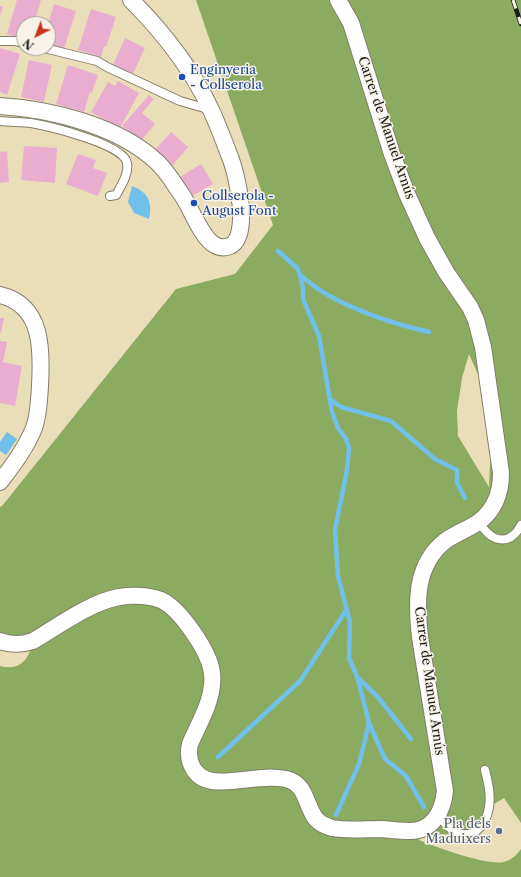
<!DOCTYPE html>
<meta charset="utf-8">
<style>
body{margin:0}
#map{position:relative;width:521px;height:877px;overflow:hidden;background:#eadeb9;font-family:"Libre Caslon Text",serif}
canvas{display:block}
.north{position:absolute;left:16px;top:16px;width:40px;height:40px;box-sizing:border-box;background:#f7f3e8;border:1px solid #9f9d96;border-radius:50%;rotate:222deg;font-size:11px;font-weight:700;line-height:16px;text-align:center;color:#1c1c1c}
.north::after{content:'';display:block;margin:auto;width:14px;height:18px;background:#c8321e;clip-path:polygon(50% 0,100% 100%,50% 72%,0 100%)}
</style>
<div id="map">
<canvas width="521" height="877"></canvas>
<div class="north">N</div>
</div>
<script>
const g = document.querySelector('canvas').getContext('2d');
g.lineJoin = 'round';
function fill(path, color) { g.fillStyle = color; g.fill(path, 'evenodd'); }
function strokePath(path, color, width, dash) { g.strokeStyle = color; g.lineWidth = width; g.lineCap = dash ? 'butt' : 'round'; g.setLineDash(dash || []); g.stroke(path); }
function label(font, color, halo, rows, align = 'center') {
  g.font = font + ' "Libre Caslon Text",serif'; g.lineWidth = 3; g.setLineDash([]); g.textBaseline = 'middle'; g.strokeStyle = halo; g.fillStyle = color; for (const [text, x, y, turn = 0] of rows) {
    g.save(); g.translate(x, y); g.rotate((+turn || 0) * Math.PI / 180); g.textAlign = isNaN(turn) ? turn : align; if (halo) g.strokeText(text, 0, 0); g.fillText(text, 0, 0); g.restore();
  }
}
const forest = new Path2D(`
 M196,0H521V823L504,798L489,807L485,821L469,834L421,835L419,840C436,847 487,866 504,862C511,860 517,855 521,849V877H0V666C14,670 25,665 30,651L27,649L0,647V507L2,506L176,289L235,274L273,225ZM469,354L484,388L491,441L489,487L458,436L457,411L462,378Z`);
const water = new Path2D(`
 M132,186C148,192 153,202 149,219L134,213L128,202Z
 M7,432L17,439L6,455L0,451V442Z`);
const stream = new Path2D(`
 M278,251L297,268L300,275L303,288V299L319,336L332,412L338,428L346,439L349,448L347,470L335,530L338,576L350,622L349,658L358,679L369,723L359,764L336,815
 M300,275C309,282 318,290 328,295C360,313 394,324 429,332
 M330,399L341,407L391,421L435,459L457,470V483L465,498
 M359,679L377,696L411,739
 M369,723L385,759L406,776L424,807
 M218,757L300,681L347,609`);
const building = new Path2D(`
 M17,0H41L34,24H24V39L7,34Z
 M54,4L76,11L64,49L48,44V24Z
 M0,6L3,7L0,15Z
 M91,9L116,17L106,47L104,46L101,57L78,50Z
 M125,38L145,48L132,76L112,67Z
 M0,48L20,54L7,95L0,92Z
 M29,60L52,65L44,102L21,97Z
 M68,65L98,75L92,93L90,92L84,112L56,104Z
 M118,81L139,93L120,128L91,112L108,82L115,86Z
 M149,95L154,99L142,113L155,124L140,142L122,126Z
 M171,132L188,147L172,166L154,151Z
 M24,146L57,148L55,183L21,180Z
 M7,151L9,182L0,183V152Z
 M78,154L96,160L93,168L107,173L98,196L66,184Z
 M201,164L213,184L192,196L180,177Z
 M0,318H4L1,333L0,332Z
 M0,341L7,342L3,362L22,366L15,406L0,403Z`);
const lane = new Path2D(`
 M0,41H15L24,43
 M44,48L97,61L107,67L180,101L211,110
 M0,121C10,122 21,122 31,123C48,126 124,144 127,163C129,174 121,186 116,195L110,196
 M479,521C489,541 509,548 521,525
 M438,815C442,820 446,825 451,829C471,843 486,827 489,807C491,794 488,782 485,770`);
const street = new Path2D(`
 M0,106C51,109 119,126 157,162C167,171 174,184 182,195C191,208 202,239 215,245C220,248 225,248 230,246C251,236 237,174 230,157C224,141 218,125 211,110C192,69 163,32 131,0
 M0,295C43,305 42,350 40,386C39,400 39,414 34,428C26,448 13,465 0,482
 M0,641C12,645 21,645 33,641C58,626 91,602 119,597C133,595 148,595 161,600C179,608 202,643 209,661C212,669 213,677 212,685C210,706 198,725 190,744C186,761 194,778 212,781C236,784 261,774 286,779C307,784 305,805 316,819C320,824 326,826 332,828C348,831 365,829 382,829C391,830 400,831 410,831C433,831 443,811 445,791L420,637C416,602 415,565 445,541C456,533 469,529 480,521C495,509 501,491 501,473L483,347L476,320L470,307L446,272L427,238L407,194L392,154L351,23L338,0`);
const rail = new Path2D(`
 M513,0L521,24`);
const markers = [
 [182,77,4,"#1a4fb4"],
 [194,203,4,"#1a4fb4"],
 [499,831,4,"#5c6f8a"]
];
const transitNames = [
 ["Enginyeria",190,70],
 ["- Collserola",190,85],
 ["Collserola -",202,196],
 ["August Font",202,211]
];
const streetNames = [
 ["Carrer de Manuel Arnús",386,128,71],
 ["Carrer de Manuel Arnús",429,681,82]
];
const serviceNames = [
 ["Pla dels",491,824],
 ["Maduixers",491,839]
];
fill(forest, '#8bac60');
fill(water, '#71c0eb');
strokePath(stream, '#71c0eb', 4.5);
fill(building, '#e9aecf');
strokePath(lane, '#837d6a', 10);
strokePath(street, '#837d6a', 18);
strokePath(lane, '#fff', 8);
strokePath(street, '#fff', 16);
strokePath(rail, '#1c1c1c', 4.5);
strokePath(rail, '#f7f3e8', 3, [9]);
for (const [x, y, r, color] of markers) { const dot = new Path2D(); dot.arc(x, y, r, 0, 2 * Math.PI); g.fillStyle = color; g.fill(dot); strokePath(dot, '#f7f3e8', 1.5); }
label('13px', '#164399', '#f7f3e8', transitNames, 'left');
label('13px', '#1c1c1c', '#f7f3e8', streetNames);
label('13px', '#4e5e75', '#f7f3e8', serviceNames, 'right');
</script>
